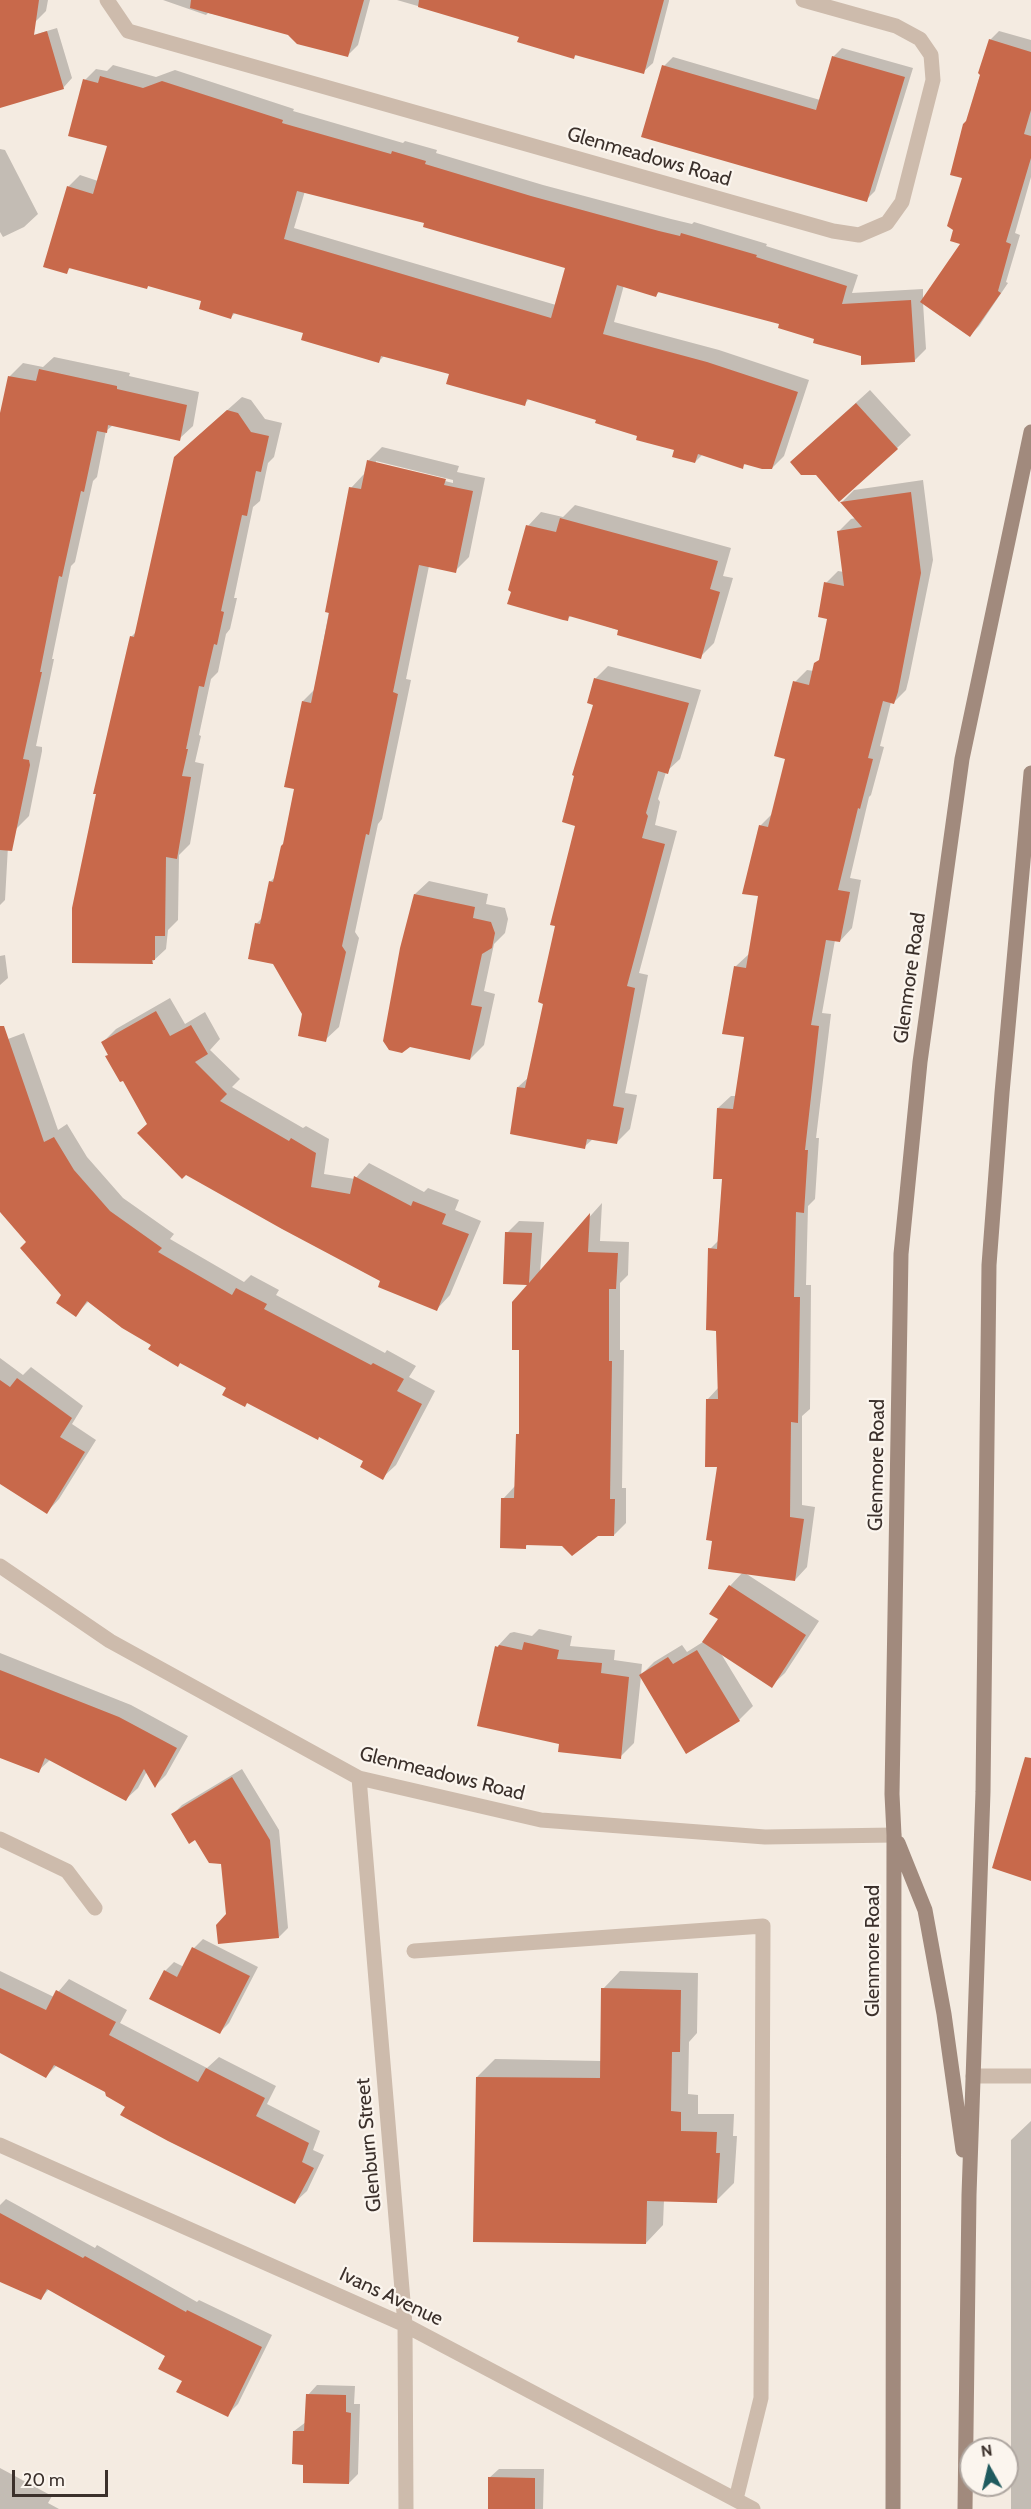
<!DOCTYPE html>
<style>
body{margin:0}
#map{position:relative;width:1031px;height:2509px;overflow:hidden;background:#f4ebe1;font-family:Cabin,sans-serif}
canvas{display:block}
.north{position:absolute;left:959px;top:2437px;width:60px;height:60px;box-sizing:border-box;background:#fbf5ee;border:2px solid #aea6a0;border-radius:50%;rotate:352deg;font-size:16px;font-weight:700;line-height:24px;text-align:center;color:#3b302b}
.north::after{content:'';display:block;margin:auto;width:21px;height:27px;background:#1f5a5e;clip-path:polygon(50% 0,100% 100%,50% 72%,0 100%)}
.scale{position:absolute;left:12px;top:2470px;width:96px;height:27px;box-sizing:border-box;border:3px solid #3b302b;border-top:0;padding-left:8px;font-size:18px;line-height:21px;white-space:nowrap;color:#3b302b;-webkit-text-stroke:4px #fbf5ee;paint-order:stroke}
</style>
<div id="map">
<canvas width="1031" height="2509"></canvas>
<div class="north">N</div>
<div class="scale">20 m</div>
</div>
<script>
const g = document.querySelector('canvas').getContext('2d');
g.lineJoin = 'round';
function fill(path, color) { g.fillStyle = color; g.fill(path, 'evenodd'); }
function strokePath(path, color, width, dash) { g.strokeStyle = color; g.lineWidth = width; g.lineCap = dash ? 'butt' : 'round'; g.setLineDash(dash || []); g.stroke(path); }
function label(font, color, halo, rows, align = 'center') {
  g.font = font + ' Cabin,sans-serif'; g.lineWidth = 4.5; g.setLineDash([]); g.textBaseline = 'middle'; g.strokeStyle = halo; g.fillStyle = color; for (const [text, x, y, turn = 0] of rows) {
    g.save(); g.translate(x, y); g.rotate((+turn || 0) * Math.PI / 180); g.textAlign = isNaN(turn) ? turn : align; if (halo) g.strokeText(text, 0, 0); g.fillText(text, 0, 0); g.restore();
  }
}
const shadow = new Path2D(`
 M0,0H48L46,11L35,22L0,17Z
 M163,0H370L358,45L347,56L288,34L237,19L208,13L206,15Z
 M397,0H669V1L653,63L643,72L577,54L574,57L521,36Z
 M57,28L72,78L63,88L0,107V45Z
 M999,31L1031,40V177L1015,233L1020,235L1006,282L1008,283L979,326L970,335L923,303L926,349L914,361L862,355L781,323L660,291L656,295L624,285L614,322L719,350L809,380L784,456L772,468L746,463L742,467L703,454L695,462L676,449L598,419L530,398L524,404L451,373L385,355L379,361L305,332L236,312L231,317L203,300L149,285L147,287L71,267L66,272L68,187L80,175L98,181L109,145L85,80L96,69L107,71L113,65L156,77L175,70L294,109L293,111L403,143L405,141L437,150L436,153L543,185L671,219L692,224L694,222L767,244L766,246L858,275L852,293L923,289V300L962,244L967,122L990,40ZM305,191L426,222L567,267L556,305L294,228Z
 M842,48L913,68L875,191L866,200L664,66L673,57L820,100L833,57Z
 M0,149L5,150L38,214L24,227L3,237L0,232Z
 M54,357L130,373L129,376L199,392L193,426L179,439L113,425L106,431L97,477L93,481L75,562L71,566L52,659H54L36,746L42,747V751L29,816L15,830L9,828L5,900L0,905V438L2,409L10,376L23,363L43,367Z
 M870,390L911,435L897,448L805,449Z
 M242,397L251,400L265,419L282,423L274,457L268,463L260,501L253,507L234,598H237L230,629L226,634L218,672L211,679L199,735L201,736L195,762L204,764L190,844L179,855L178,920L168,930L166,949L152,962L131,637L136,632L189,444Z
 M382,447L459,466L457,472L485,478L469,557L455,571L429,566L406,679L411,680L382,819L378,824L355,932L359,938L339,1027L325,1040L304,1014L256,924L263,917L270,882L276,876L284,844L295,787L303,701L315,689L351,488L364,474L368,461ZM376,461L453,480V483L376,464Z
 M923,480L933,560L909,678L906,690L894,702H891L880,746L884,747L871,795L869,797L850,878L861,880L852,928L840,941L835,940L822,1013L831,1014L816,1138H819L815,1199L808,1206L806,1285H811L810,1409L802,1416V1505L815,1507L807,1567L795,1580L745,1573L819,1621L785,1673L771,1686L720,1652L753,1706L739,1720L641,1676L634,1743L620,1757L560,1743L497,1647L510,1633L514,1632L532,1636L539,1629L572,1636L570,1646L615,1650L614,1660L642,1664L641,1675L654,1662L682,1645L687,1652L706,1640L720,1619L712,1613L730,1586L743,1572L713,1540L718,1466L707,1400L719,1387L718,1329L710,1249L719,1240L724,1178L718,1108L731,1096H737L746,1036L736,966L749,954L760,895V826L773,813L786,758L795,682L807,670L814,671L821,659L828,618L826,583L838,571L844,572L839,531L851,519L856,518L842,502L854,490Z
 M575,505L731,548L723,576L733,578L714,643L700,657L572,615L567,619L528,526L541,512L563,517Z
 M608,666L701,690L680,759L666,772L658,799L660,802L655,825L677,831L639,973L648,975L625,1093L637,1095L630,1129L617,1142L594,1138L584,1147L518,1087L529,1077L545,1002L577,825L594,704L595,679Z
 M429,881L488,894L486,904L505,908L508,919L505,933L494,944L484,991L495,994L484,1045L470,1059L410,1046L402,948L415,894Z
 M5,955L8,978L0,985V956Z
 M170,998L185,1024L205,1012L220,1039L210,1050L240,1079L232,1087L303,1128L306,1126L329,1139L324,1174L355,1179L369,1163L424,1192L428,1188L459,1200L455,1210L481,1221L450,1295L437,1309L382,1280L149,1124L103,1042L116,1029Z
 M24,1033L58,1130L67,1124L87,1157L123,1198L174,1234L170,1239L244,1282L251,1275L279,1290L276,1295L385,1353L387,1350L416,1366L409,1377L435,1391L396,1465L382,1478L365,1461L153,1344L89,1301L75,1315L28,1242L0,1205V1042Z
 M602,1203L600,1241L629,1242L628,1275L620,1283V1350H624L622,1488H626V1523L614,1535L598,1534L562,1544H528L525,1547L503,1499L515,1486L530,1283L505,1282L507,1233L519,1221L544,1222L540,1272Z
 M0,1358L23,1375L31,1367L83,1406L72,1424L96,1440L59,1499L47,1512L0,1481Z
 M0,1653L131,1705L188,1736L166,1775L155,1786L147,1771L138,1788L126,1799L51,1759L38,1771L0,1757Z
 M242,1769L279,1830L288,1928L279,1937L227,1914L222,1863L173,1814L182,1805Z
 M203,1939L258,1967L229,2023L219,2033L165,1971L174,1962L184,1967L194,1948Z
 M0,1971L54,1997L69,1979L127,2010L120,2023L207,2068L219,2057L276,2086L267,2104L320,2131L313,2150L324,2155L307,2191L295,2202L127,2106L106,2091L57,2065L46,2076L0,2052Z
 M620,1971L698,1973L697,2033L689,2042L688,2094L698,2095V2114H734L733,2136H737L734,2183L716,2201L664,2200L663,2225L646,2243L477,2077L495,2059L601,2061L603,1989Z
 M1031,2121V2509H1011V2140Z
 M6,2199L95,2248L97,2245L197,2302L199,2300L272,2335L238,2404L227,2415L184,2380L167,2355L49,2289L41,2298L0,2265V2205Z
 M317,2385L355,2386L354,2404H360L358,2474L349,2483L305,2463L294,2431L306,2422L308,2395Z
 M0,2468L52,2496L48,2503L59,2509H0Z
 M499,2469H544L543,2509H489V2478Z`);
const building = new Path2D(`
 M0,0H39L34,35L47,31L64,89L0,108Z
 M191,0H364L348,57L297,44L288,35L190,8Z
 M419,0H664L644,74L575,55L574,59L517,42L519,37L418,7Z
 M989,39L1031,52V110L1024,134L1031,136V158L1006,242L1011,244L998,291L1001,293L970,337L920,302L960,244L950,241L953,230L947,226L962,178L950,175L963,124L966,121L980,75L978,73Z
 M832,56L905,77L867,202L641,137L662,65L816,110Z
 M100,76L143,88L162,81L283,120L282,123L391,154L392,151L426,161L425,164L531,196L659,231L680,236L681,233L757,255L756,257L847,286L842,304L911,300L915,362L861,365V356L813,343L814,339L778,328L779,324L658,292L656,297L617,285L603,334L707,362L798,392L772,469H762L744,464L743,469L698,454L695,463L672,457L674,450L636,440L637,436L595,423L596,420L527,399L525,406L446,384L449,374L381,356L379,363L301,340L303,333L233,313L231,319L199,309L201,301L148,286L147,289L69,268L67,274L43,267L67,186L93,194L107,146L68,136L83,79L98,83ZM297,191L424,223L423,227L565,268L551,318L284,239Z
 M39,369L117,386V389L187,405L180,441L108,425L107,433L97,431L84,492L81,491L62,577L59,576L40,672H42L23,759L29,760L30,765L12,851L0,850V413L8,376L36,381Z
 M856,403L898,449L839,502L816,475H801L790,462Z
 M227,410L238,413L251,432L269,436L261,472L256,471L247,516L242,515L221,611L224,612L217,645L214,644L204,687L199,686L186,749H188L182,776L191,777L177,859L166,857L165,936H155V960H152L153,964L72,963V908L96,794H93L130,636L134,637L174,457Z
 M367,460L446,479L444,485L473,491L456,573L419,565L393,692L398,694L369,835L366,834L342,946L346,952L326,1042L298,1036L302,1014L273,964L248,959L255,923L260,924L269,881L273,882L281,846L283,844L294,789L284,787L302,701L311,703L329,613L325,612L349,487L361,489Z
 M911,492L921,573L898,692L894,704L883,701L868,758L873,759L860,809L858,808L838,890L850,892L840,942L826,940L811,1025L819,1026L805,1150H808L804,1213L796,1212L794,1297H800L798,1423L791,1422L790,1517L804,1519L795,1581L708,1569L712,1541L706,1540L717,1467H705L706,1399H718L716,1331L706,1330L708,1248L717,1249L722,1179H713L717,1108L733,1109L744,1037L722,1034L734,966L746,968L758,896L742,894L759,825L768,827L785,759L774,756L793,681L809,685L814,663L819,660L827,619L818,617L824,582L844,586L837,531L862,527L840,502Z
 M560,518L718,561L710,589L720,592L701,659L617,635L618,630L569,616L568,621L563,620L507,604L511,592L508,590L526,525L556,532Z
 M594,678L689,703L668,774L658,771L646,813L648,816L642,838L665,844L627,986L635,988L613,1106L624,1108L617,1144L587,1139L585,1149L510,1134L517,1087L525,1088L543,1004L538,1002L555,926L550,925L575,826L562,822L574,776L572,775L593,705L587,703Z
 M414,894L475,907L473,918L491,922L495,933L492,948L482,954L471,1005L482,1007L470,1060L410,1047L402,1053L389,1050L383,1041L400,948Z
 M156,1011L170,1036L191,1025L208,1054L195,1062L227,1094L220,1101L289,1141L291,1138L316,1153L311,1187L350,1194L354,1176L411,1206L413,1201L446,1214L442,1224L469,1234L437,1311L378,1287L380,1281L282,1229L186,1175L182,1179L137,1133L147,1124L123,1081L120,1082L105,1056L108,1055L101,1042Z
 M0,1026H4L44,1142L54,1137L74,1170L110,1211L162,1248L158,1252L232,1295L236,1288L267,1304L264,1309L371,1365L373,1363L404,1379L397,1391L422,1404L383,1480L360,1467L363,1461L319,1437L318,1440L247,1403L245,1407L222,1395L226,1388L180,1363L178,1367L148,1349L151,1345L122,1328L87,1301L76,1317L56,1303L61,1295L20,1248L26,1242L0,1212Z
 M590,1213L588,1252L618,1253L616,1289H609V1361H612L610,1499H615L614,1536H598L572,1556L562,1546L526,1545V1549L500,1548L501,1498H514L516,1434H519V1350H512V1302L527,1285L503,1284L505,1232L532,1233L529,1283Z
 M17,1378L72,1418L60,1437L85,1452L47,1514L0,1484V1380L10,1387Z
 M729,1585L806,1635L772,1688L702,1642L718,1619L709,1614Z
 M524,1642L559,1650L557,1659L602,1663L601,1673L629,1677L621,1759L558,1752L559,1744L477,1726L495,1646L498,1647L499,1645L522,1650Z
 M697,1650L740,1721L686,1754L639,1675L668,1657L673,1664Z
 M0,1670L119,1717L177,1748L155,1788L144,1769L126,1801L45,1758L39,1773L0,1758Z
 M1025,1757L1031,1758V1881L992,1868Z
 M232,1777L270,1840L279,1938L218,1944L216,1925L226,1914L221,1864L209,1863L195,1840L189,1844L171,1814Z
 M192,1947L250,1976L220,2034L149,1999L164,1970L177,1977Z
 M0,1988L46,2010L56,1990L116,2022L109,2035L198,2082L206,2068L265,2098L256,2116L309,2143L302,2162L314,2168L295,2204L168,2141L120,2115L125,2107L106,2096L105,2092L54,2065L46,2078L0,2053Z
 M601,1988L681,1990L680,2052H672L671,2111L681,2112V2131L717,2132L716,2153H720L717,2203L647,2201L646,2244L473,2242L476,2077L600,2078Z
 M0,2213L83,2258L85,2256L186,2312L187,2310L262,2347L228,2417L176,2392L182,2381L158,2369L165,2356L47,2289L41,2300L0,2282Z
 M306,2394L346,2395V2412L351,2413L349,2484L303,2483V2465L292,2464L293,2431H304Z
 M488,2477L535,2478V2509H488Z`);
const minor = new Path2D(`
 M107,0L128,31L833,231L859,235L887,223L902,202L933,80L931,55L920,39L896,26L803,0
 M0,1566L110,1641L359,1778L541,1820L765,1837L894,1835
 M359,1778L405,2325L406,2509
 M0,1839L67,1871L95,1908
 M414,1951L763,1926L761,2398L736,2499
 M973,2076H1031
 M0,2145L405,2325L753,2509`);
const secondary = new Path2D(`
 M898,1843L925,1910L944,2014L963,2150
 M893,2509L894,1835L892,1794L901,1254L920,1062L962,759L1031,432
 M965,2509L969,2195L983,1792L989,1265L1002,1093L1031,773`);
const streetNames = [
 ["Glenmeadows Road",649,157,16],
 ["Glenmore Road",910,978,-82],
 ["Glenmore Road",877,1465,-89],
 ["Glenmeadows Road",442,1774,14],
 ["Glenmore Road",873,1951,-90],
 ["Glenburn Street",369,2145,-95],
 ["Ivans Avenue",391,2297,25]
];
fill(shadow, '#0003');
fill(building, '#c8694b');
strokePath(minor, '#cdbbac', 15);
strokePath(secondary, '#a18a7d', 15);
label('20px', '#3b302b', '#fbf5ee', streetNames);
</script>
